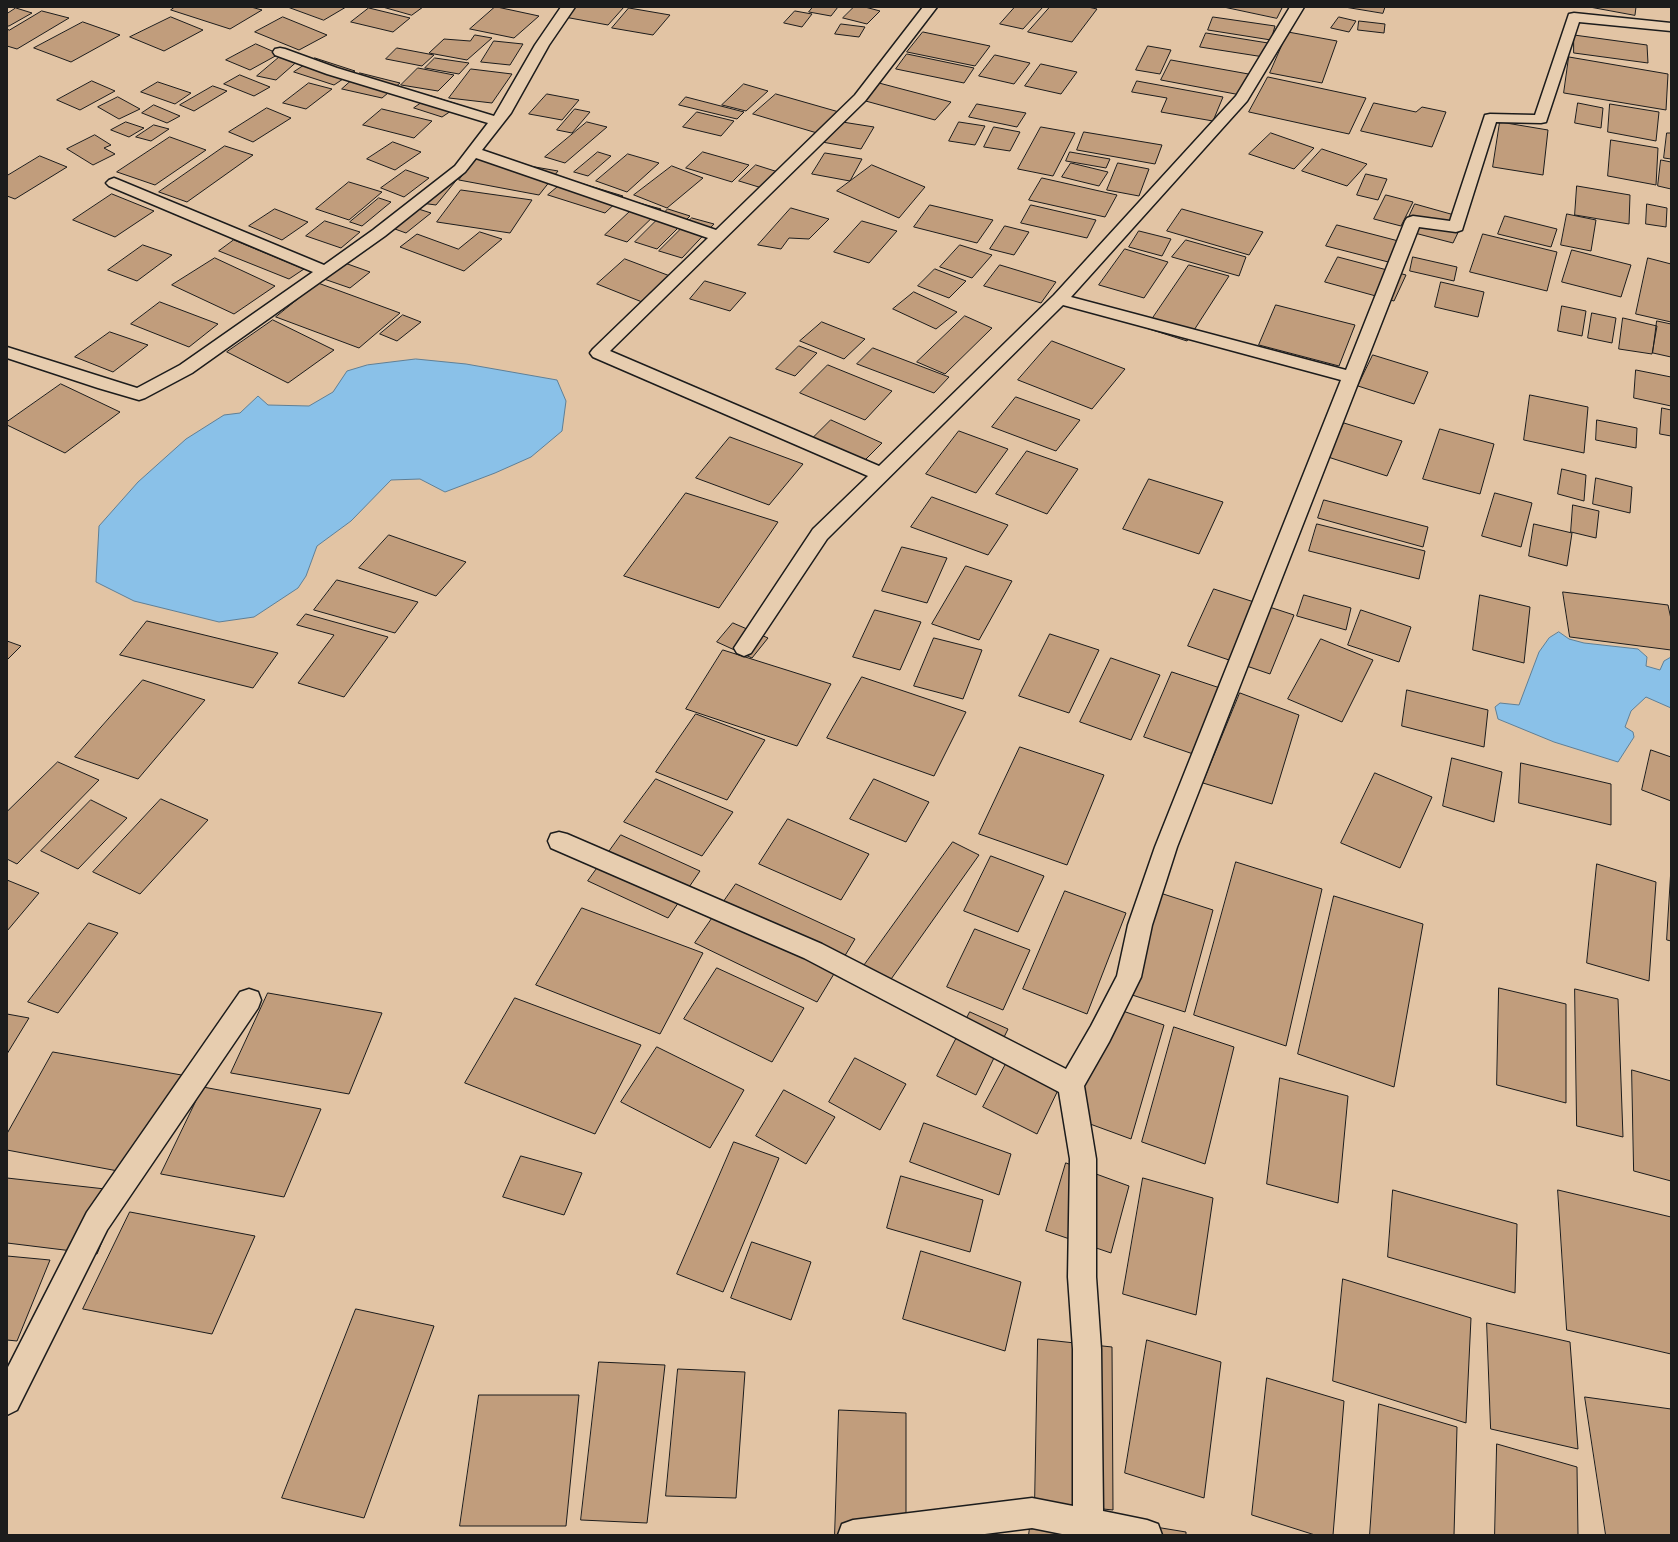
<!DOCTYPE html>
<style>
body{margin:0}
#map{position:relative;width:1678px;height:1542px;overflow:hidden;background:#e2c4a4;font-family:"Patrick Hand",sans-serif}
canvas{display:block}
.frame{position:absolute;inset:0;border:8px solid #1c1c1c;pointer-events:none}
</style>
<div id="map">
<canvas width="1678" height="1542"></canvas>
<div class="frame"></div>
</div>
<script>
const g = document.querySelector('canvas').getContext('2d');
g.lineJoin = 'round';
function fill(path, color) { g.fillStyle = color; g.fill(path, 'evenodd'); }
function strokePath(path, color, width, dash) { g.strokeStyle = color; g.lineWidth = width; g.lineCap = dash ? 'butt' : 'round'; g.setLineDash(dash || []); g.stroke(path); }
const water = new Path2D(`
 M416,359L466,364L557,380L566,401L562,431L531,457L495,473L445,492L420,479L391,480L351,521L317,546L306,576L298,588L254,617L219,622L134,601L96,582L99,526L138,482L186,439L224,415L240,413L258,396L268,405L309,406L333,392L347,371L367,365Z
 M1559,632L1569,639L1584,643L1638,649L1647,657L1646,666L1660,670L1664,661L1671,657V708L1646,697L1631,711L1625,727L1633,732L1634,737L1618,762L1554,742L1498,719L1495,707L1500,703L1519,705L1539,652L1549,638Z`);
const building = new Path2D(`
 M175,7H251L262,10L230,29L171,10Z
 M288,7H346L324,20Z
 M383,7H423L412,15Z
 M495,7H497L539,16L514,38L470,29Z
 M568,7H624L608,25L559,16Z
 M813,7H838L831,16L809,12Z
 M854,7H865L880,11L867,24L843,18Z
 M1015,7H1043L1023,29L1000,24Z
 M1050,7H1088L1097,9L1072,42L1028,32Z
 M1224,7H1279L1282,8L1277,18Z
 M1345,7H1385L1383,13Z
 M1590,7H1636L1635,15Z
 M16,8L32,13L9,26H7V14Z
 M369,8L410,18L393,32L351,22Z
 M629,8L670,15L653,35L612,28Z
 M42,11L69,18L17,49L7,46V29L9,30Z
 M795,11L812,14L802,27L784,23Z
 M171,17L203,30L164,51L130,37Z
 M283,17L327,35L299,50L255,32Z
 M1213,17L1275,26L1271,40L1208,30Z
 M1339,17L1356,21L1349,32L1331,28Z
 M1359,21L1385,24L1384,33L1358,30Z
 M83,22L120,35L71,62L34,48Z
 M841,24L865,27L859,37L835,34Z
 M923,32L990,46L975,66L907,52Z
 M1288,32L1337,41L1322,83L1270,73Z
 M1206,33L1268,43L1264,57L1200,47Z
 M475,35L492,38L467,60L429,53L444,39L470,41Z
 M1574,35L1647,45L1648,63L1574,53Z
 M494,41L523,44L510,65L481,62Z
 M256,44L279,54L250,70L226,60Z
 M1148,46L1171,50L1160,74L1136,70Z
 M397,48L434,55L422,66L386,59Z
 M283,54L301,58L276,80L257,76Z
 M907,54L974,68L964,83L896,69Z
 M995,55L1030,63L1014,84L979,76Z
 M1569,57L1668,74L1666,110L1564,93Z
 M315,58L355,71L334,85L294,72Z
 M435,58L469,63L459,74L425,68Z
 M1171,60L1254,75L1246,96L1161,80Z
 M1041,64L1077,72L1061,94L1025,86Z
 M418,68L454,75L438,91L401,85Z
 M471,69L512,74L492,103L449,98Z
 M360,73L400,83L382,98L342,89Z
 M240,75L270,87L254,96L224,84Z
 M1268,77L1366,98L1349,134L1249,112Z
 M92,81L115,91L80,110L57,100Z
 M1137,81L1223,97L1213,121L1161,112L1167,98L1132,92Z
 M158,82L191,93L175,104L141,92Z
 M309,83L332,89L306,109L283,103Z
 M879,83L951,102L935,120L862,100Z
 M744,84L768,91L746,111L722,105Z
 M213,86L227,91L194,111L180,105Z
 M547,94L579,100L562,120L529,114Z
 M776,94L839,112L817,133L753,114Z
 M431,96L460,105L442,117L414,108Z
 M118,97L140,109L119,119L98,107Z
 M686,97L744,112L737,119L679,105Z
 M1374,103L1416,112L1422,107L1446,112L1432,147L1361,131Z
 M1578,103L1603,108L1601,128L1575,123Z
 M977,104L1026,113L1017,127L969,117Z
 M1610,104L1659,112L1656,141L1608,132Z
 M154,105L180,116L167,123L142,113Z
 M267,108L291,118L253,142L229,132Z
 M382,109L432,121L414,138L363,125Z
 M575,109L590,112L572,133L557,130Z
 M697,112L734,121L721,136L683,127Z
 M836,121L874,127L861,149L822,142Z
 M126,122L144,128L129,137L111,130Z
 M587,122L607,127L565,163L545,157Z
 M959,122L985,126L975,145L949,141Z
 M1500,122L1548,130L1543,175L1493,167Z
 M154,125L169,129L151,141L136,137Z
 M994,127L1020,132L1010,151L984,147Z
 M1041,127L1075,133L1053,176L1018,169Z
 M1084,132L1162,145L1155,164L1077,150Z
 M1271,133L1314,148L1294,169L1249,154Z
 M1667,133H1671V159L1664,158Z
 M95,135L111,145L104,148L115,154L93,165L67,149Z
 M170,137L206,150L155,185L117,172Z
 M1611,140L1658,148L1656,185L1608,176Z
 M393,142L421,152L395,170L367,159Z
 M225,146L253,155L187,202L159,192Z
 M1322,149L1367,164L1347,186L1302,171Z
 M598,152L611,156L588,176L574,172Z
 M703,152L749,165L732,182L686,168Z
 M1070,152L1110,159L1106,168L1066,161Z
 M825,153L862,159L850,181L812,174Z
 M628,154L659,163L627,192L596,181Z
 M40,156L67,167L15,199L7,196V176Z
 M478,157L558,171L539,195L459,180Z
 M1661,160L1671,162V189L1658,186Z
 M1071,163L1108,172L1099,186L1062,177Z
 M1118,163L1149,169L1139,196L1107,190Z
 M756,165L778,172L762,188L739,181Z
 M872,165L925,187L899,218L837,191Z
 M672,166L703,178L667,208L634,195Z
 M406,170L429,178L404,197L381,188Z
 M1366,174L1387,179L1378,200L1357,195Z
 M444,175L459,177L436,205L421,203Z
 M1042,178L1117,195L1105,217L1029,200Z
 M567,179L623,196L605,213L548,195Z
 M349,182L382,192L349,220L316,209Z
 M1577,186L1630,195L1629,224L1575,215Z
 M461,190L532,200L510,233L437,222Z
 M112,194L154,211L115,237L73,220Z
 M1386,195L1413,202L1401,226L1374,219Z
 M379,198L391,202L362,226L350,222Z
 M639,203L661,209L627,242L605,235Z
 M1415,204L1465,218L1453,243L1403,230Z
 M1647,204L1667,208L1666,227L1646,224Z
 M406,205L431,213L406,233L381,224Z
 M930,205L993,220L977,243L914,227Z
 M1031,205L1096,220L1087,238L1021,223Z
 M791,208L829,219L809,239L789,238L781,249L758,245Z
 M275,209L308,222L282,240L249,226Z
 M668,209L690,216L657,249L635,242Z
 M1182,209L1263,232L1249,255L1167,231Z
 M1567,214L1596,220L1591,251L1561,245Z
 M1505,216L1557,229L1551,247L1498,234Z
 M692,218L714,224L682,258L659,251Z
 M325,221L360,232L341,248L306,236Z
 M862,221L897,231L869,263L834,252Z
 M1337,225L1410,244L1400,265L1326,246Z
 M1005,226L1029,232L1014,255L990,249Z
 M1139,231L1171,239L1162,256L1129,247Z
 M480,232L502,239L464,271L400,247L417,234L458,249Z
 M1483,234L1557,252L1547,291L1470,272Z
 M234,240L304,269L289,279L219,251Z
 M1186,240L1246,257L1239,276L1172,257Z
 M143,245L172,255L137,281L108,270Z
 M960,245L992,255L972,278L940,267Z
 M1125,249L1168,262L1144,298L1099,285Z
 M1572,250L1631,265L1621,297L1562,282Z
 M1338,257L1406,275L1394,301L1325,282Z
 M1413,257L1457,267L1454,281L1410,271Z
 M215,258L275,286L234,314L172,285Z
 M1648,258L1671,264V322L1636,314Z
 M625,259L670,276L642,302L597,284Z
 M342,262L370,272L350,288L321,278Z
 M1000,265L1056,282L1041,303L984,286Z
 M1189,265L1229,276L1187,341L1146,328Z
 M935,269L966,281L949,298L918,286Z
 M705,281L746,293L730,311L690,299Z
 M1441,282L1484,292L1478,317L1435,307Z
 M318,283L400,313L359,348L276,317Z
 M914,292L957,312L936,329L893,309Z
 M160,302L218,324L189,347L131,324Z
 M1276,305L1355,325L1339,366L1259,345Z
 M1562,306L1586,311L1582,336L1558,331Z
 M1592,313L1616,318L1612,343L1588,338Z
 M403,315L421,322L397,341L380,334Z
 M965,316L992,328L945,374L917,362Z
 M1623,318L1657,326L1652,354L1619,349Z
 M273,320L334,350L288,383L227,352Z
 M1657,321L1671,324V357L1653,353Z
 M822,322L865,339L844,359L800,341Z
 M110,332L148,345L113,372L75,357Z
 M1052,341L1125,369L1092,409L1018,380Z
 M799,346L817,353L795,376L776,369Z
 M873,348L949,377L934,393L857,364Z
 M1373,355L1428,372L1414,404L1358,386Z
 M828,365L892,391L865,420L800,393Z
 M1636,370L1671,377V406L1634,398Z
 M61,384L120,412L65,453L7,425V422Z
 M1530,395L1588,407L1584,453L1524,440Z
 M1016,397L1080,420L1056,451L992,427Z
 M1662,408L1671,410V436L1660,434Z
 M831,420L882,443L864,461L813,438Z
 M1597,420L1637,428L1636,448L1596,440Z
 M1344,423L1402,441L1387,476L1328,457Z
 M1440,429L1494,444L1480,494L1423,479Z
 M959,431L1008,449L976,493L926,474Z
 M730,437L803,464L769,505L696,478Z
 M1027,451L1078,469L1047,514L996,494Z
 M1562,469L1586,475L1584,501L1558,494Z
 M1596,478L1632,487L1630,513L1593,504Z
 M1149,479L1223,502L1199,554L1123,529Z
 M686,493L778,522L719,608L624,576Z
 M1495,493L1532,503L1521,547L1482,536Z
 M932,497L1008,525L988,555L911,527Z
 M1324,500L1428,527L1423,547L1318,518Z
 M1573,505L1599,511L1596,538L1571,532Z
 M1317,524L1425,551L1419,579L1309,551Z
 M1534,524L1572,533L1567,566L1529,556Z
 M389,535L466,562L436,596L359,568Z
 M902,547L947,558L927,603L882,591Z
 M966,566L1012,581L979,640L932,624Z
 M337,580L418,602L395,633L314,610Z
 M1214,589L1294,615L1270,674L1188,646Z
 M1563,592L1668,605L1671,619V650L1570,637Z
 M1304,595L1351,608L1346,630L1297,616Z
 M1480,595L1530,607L1524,663L1473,650Z
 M875,610L921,622L900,670L853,657Z
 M1361,610L1411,627L1399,662L1348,645Z
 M306,614L388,637L344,697L298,683L334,635L297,625Z
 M147,621L278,653L253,688L120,655Z
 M733,623L768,638L752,658L717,642Z
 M1050,634L1099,650L1069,713L1019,696Z
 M934,638L982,650L963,699L914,686Z
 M1321,639L1373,660L1342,722L1288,699Z
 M7,641L21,646L7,660Z
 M723,650L831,684L797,746L686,709Z
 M1111,658L1160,675L1131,740L1080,722Z
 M1172,672L1223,689L1196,755L1144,737Z
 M862,677L966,712L934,776L827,738Z
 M143,680L205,700L138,779L75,757Z
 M1407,690L1488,710L1484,747L1402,726Z
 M1240,693L1299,715L1272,804L1203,783Z
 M696,714L765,740L727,800L656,772Z
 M1020,747L1104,775L1067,865L979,834Z
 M1651,750L1671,757V801L1642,790Z
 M1452,758L1502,772L1494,822L1443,806Z
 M58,762L99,780L17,864L7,859V812Z
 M1521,763L1611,784V825L1519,803Z
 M1375,773L1432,797L1400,868L1341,843Z
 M656,779L733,812L702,856L624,822Z
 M874,779L929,802L906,842L850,819Z
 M161,799L208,820L140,894L93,872Z
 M91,800L127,818L78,869L41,851Z
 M788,819L869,854L841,900L759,864Z
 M621,835L700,871L668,918L588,881Z
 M953,842L979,855L889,982L863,967Z
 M991,856L1044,876L1018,932L964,911Z
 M1236,862L1322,889L1286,1046L1194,1015Z
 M1597,864L1656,882L1649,981L1587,963Z
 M1671,868V941L1667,940Z
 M7,880L39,893L7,931Z
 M736,884L855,939L817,1002L695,943Z
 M1065,891L1126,913L1087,1014L1023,989Z
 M1157,892L1213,910L1185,1012L1126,993Z
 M1334,896L1423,924L1394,1087L1298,1054Z
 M582,908L703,953L660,1034L536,985Z
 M89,923L118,933L58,1013L28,1002Z
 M975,929L1030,950L1003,1010L947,987Z
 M717,968L804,1008L772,1062L684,1019Z
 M1499,988L1566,1004V1103L1497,1085Z
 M1575,989L1618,999L1623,1137L1577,1126Z
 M268,993L382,1013L349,1094L231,1073Z
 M515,998L641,1045L595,1134L465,1083Z
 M1105,1005L1164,1025L1131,1139L1071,1117Z
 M970,1012L1008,1029L976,1095L937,1076Z
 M7,1014L29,1018L7,1054Z
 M1174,1027L1234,1047L1205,1164L1142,1142Z
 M657,1047L744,1090L710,1148L621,1102Z
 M53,1052L187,1076L139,1175L7,1150V1134Z
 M855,1058L906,1084L880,1130L829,1102Z
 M1007,1062L1059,1088L1037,1134L983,1107Z
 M1632,1070L1671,1081V1181L1634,1171Z
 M1280,1078L1348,1096L1338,1203L1267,1184Z
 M203,1087L321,1109L284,1197L161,1174Z
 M784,1090L835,1117L806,1164L756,1136Z
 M924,1123L1011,1154L999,1195L910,1162Z
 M734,1142L779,1158L723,1292L677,1274Z
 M521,1156L582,1173L564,1215L503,1197Z
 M1066,1163L1129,1186L1111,1253L1046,1231Z
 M901,1176L983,1200L970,1252L887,1228Z
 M7,1178L123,1191L97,1254L7,1243Z
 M1143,1178L1213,1198L1196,1315L1123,1294Z
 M1393,1190L1517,1224L1515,1293L1388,1257Z
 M1558,1190L1671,1217V1354L1567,1330Z
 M130,1212L255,1236L212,1334L83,1309Z
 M752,1242L811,1262L791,1320L731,1298Z
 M921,1251L1021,1282L1005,1351L903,1319Z
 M7,1256L50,1260L17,1341L7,1340Z
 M1343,1279L1471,1318L1466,1423L1333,1381Z
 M356,1309L434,1326L364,1518L282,1498Z
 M1487,1323L1570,1342L1578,1449L1491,1429Z
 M1038,1339L1112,1347L1113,1510L1035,1502Z
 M1147,1340L1221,1362L1204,1498L1125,1473Z
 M599,1362L665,1365L647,1523L581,1520Z
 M678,1369L745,1372L736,1498L666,1496Z
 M1267,1378L1344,1401L1333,1535H1315L1252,1515Z
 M479,1395H579L566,1526H460Z
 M1585,1397L1671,1409V1535H1606Z
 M1379,1404L1457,1427L1454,1535H1370Z
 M839,1410L906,1413V1535H835Z
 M1497,1444L1577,1467L1578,1535H1495Z
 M1137,1524L1186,1532V1535H1137Z
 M1030,1527L1080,1535H1029Z`);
const minor = new Path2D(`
 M561,7H575L549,45L511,113L482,150L716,230L855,95L923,7H937L865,101L610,351L879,466L1054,295L1236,96L1290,7H1304L1247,101L1071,297L1346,370L1405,221L1407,218L1413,216L1450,221L1485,115L1490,114L1535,115L1569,14L1574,13L1671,23V31L1579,22L1546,122L1541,123L1496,122L1462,230L1456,232L1419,227L1177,847L1152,925L1141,977L1109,1042L1084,1086L1096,1159V1277L1101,1349L1103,1511L1147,1520L1158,1524L1162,1535H1067L1032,1528L977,1535H838L842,1524L853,1520L1032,1498L1073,1506V1349L1068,1277L1070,1159L1059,1092L804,958L551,848L548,841L551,834L559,832L567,834L822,944L1066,1069L1091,1026L1117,976L1128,925L1155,847L1341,380L1063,305L827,539L751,653L744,656L737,653L734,648L813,529L868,476L593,357L590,353L593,349L708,238L476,158L465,172L385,236L192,373L145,398L139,400L98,388L7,358V347L137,388L180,365L313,272L109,186L106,183L109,180L114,178L119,180L324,265L373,230L455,166L488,123L327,74L275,55L273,52L275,49L280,48L285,49L337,68L494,116L535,45Z
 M249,989L258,992L261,1000L258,1008L107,1230L17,1410L7,1415V1369L87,1212L240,992Z`);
fill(water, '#8ac1e8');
strokePath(water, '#5e7f96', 1);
fill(building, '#c19d7c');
strokePath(building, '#1c1c1c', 1);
strokePath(minor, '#1c1c1c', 3);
fill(minor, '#e7cdaf');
</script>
